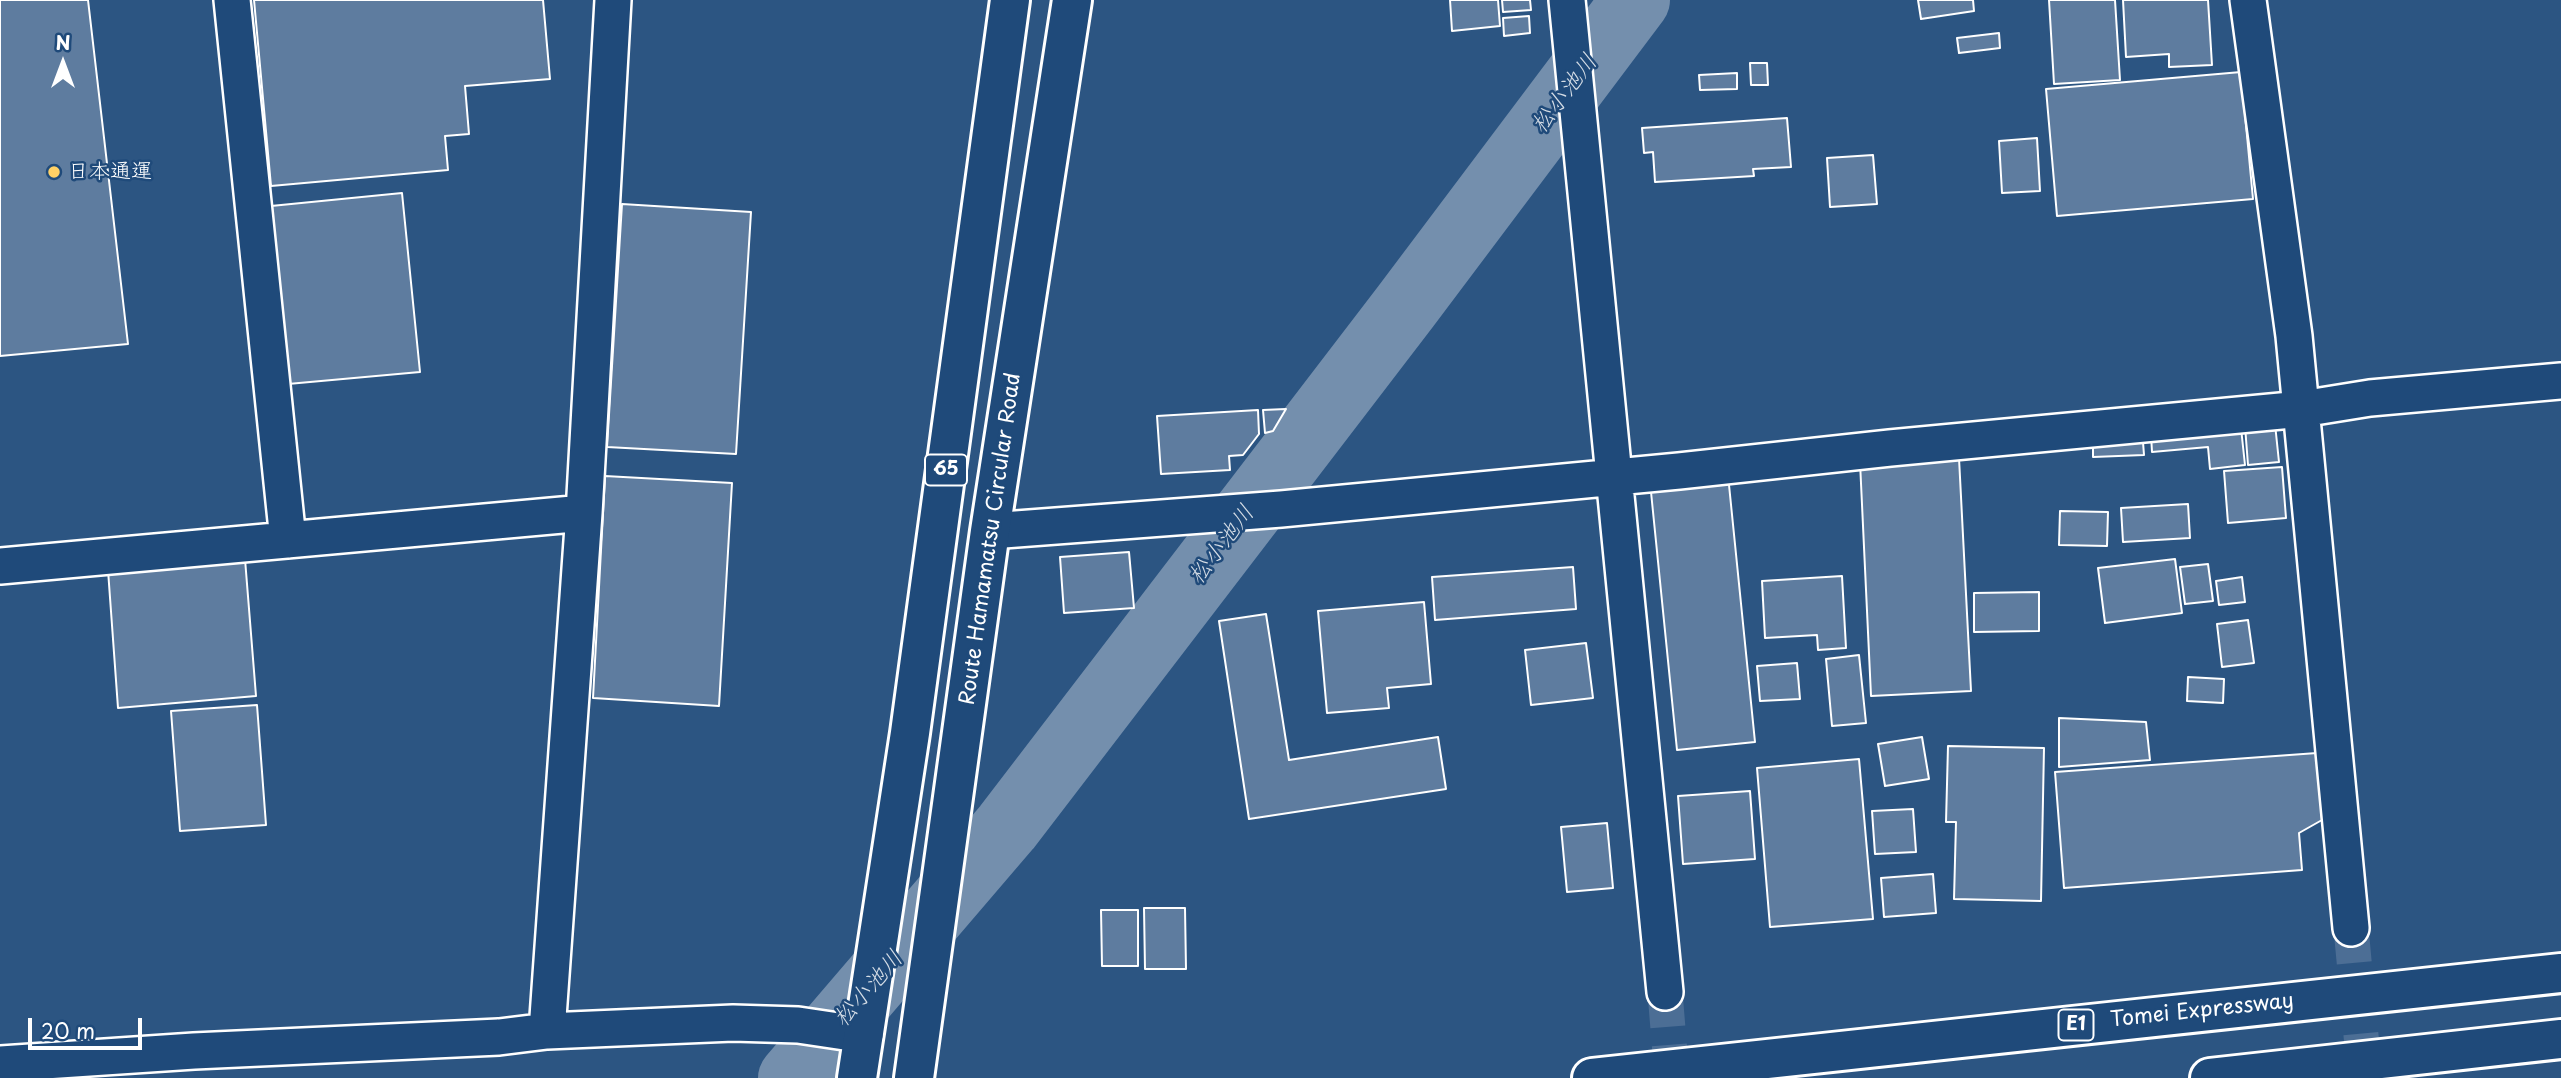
<!DOCTYPE html>
<meta charset="utf-8">
<style>
body{margin:0}
#map{position:relative;width:2561px;height:1078px;overflow:hidden;background:#2c5582;font-family:"Playpen Sans",sans-serif}
canvas{display:block}
.north{position:absolute;left:28px;top:28px;width:70px;height:70px;-webkit-text-stroke:5px #1f4a7a;paint-order:stroke;rotate:0deg;font-size:19px;font-weight:700;line-height:28px;text-align:center;color:#fff}
.north::after{content:'';display:block;margin:auto;width:24px;height:32px;background:#fff;clip-path:polygon(50% 0,100% 100%,50% 72%,0 100%)}
.scale{position:absolute;left:28px;top:1018px;width:114px;height:32px;box-sizing:border-box;border:4px solid #fff;border-top:0;padding-left:9px;font-size:21px;line-height:24px;white-space:nowrap;color:#fff;-webkit-text-stroke:5px #1f4a7a;paint-order:stroke}
</style>
<div id="map">
<canvas width="2561" height="1078"></canvas>
<div class="north">N</div>
<div class="scale">20 m</div>
</div>
<script>
const g = document.querySelector('canvas').getContext('2d');
g.lineJoin = 'round';
function strokePath(path, color, width, dash) { g.strokeStyle = color; g.lineWidth = width; g.lineCap = dash ? 'butt' : 'round'; g.setLineDash(dash || []); g.stroke(path); }
function fill(path, color) { g.fillStyle = color; g.fill(path, 'evenodd'); }
function label(font, color, halo, rows, align = 'center') {
  g.font = font + ' "Playpen Sans","Klee One",sans-serif'; g.lineWidth = 5; g.setLineDash([]); g.textBaseline = 'middle'; g.strokeStyle = halo; g.fillStyle = color; for (const [text, x, y, turn = 0] of rows) {
    g.save(); g.translate(x, y); g.rotate((+turn || 0) * Math.PI / 180); g.textAlign = isNaN(turn) ? turn : align; if (halo) g.strokeText(text, 0, 0); g.fillText(text, 0, 0); g.restore();
  }
}
const river = new Path2D(`
 M792,1078L1007,827L1406,306L1636,0`);
const building = new Path2D(`
 M0,0H88L128,344L0,356Z
 M254,0H543L550,79L465,86L469,134L445,136L448,170L271,186Z
 M1450,0H1498L1500,26L1452,31Z
 M1502,0H1530L1531,10L1503,12Z
 M1918,0H1973L1974,11L1921,19Z
 M2049,0H2115L2120,80L2054,84Z
 M2123,0H2208L2212,65L2169,67V54L2126,57Z
 M1529,16L1530,33L1504,36L1503,18Z
 M1999,33L2000,48L1959,53L1957,38Z
 M1750,63H1767L1768,85H1751Z
 M2241,72L2253,199L2057,216L2046,89Z
 M1737,73V89L1700,90L1699,75Z
 M1787,118L1791,167L1753,169L1754,176L1655,182L1653,152L1644,153L1642,128Z
 M2037,138L2040,191L2002,193L1999,141Z
 M1873,155L1877,204L1830,207L1827,158Z
 M402,193L420,372L288,384L271,206Z
 M622,204L751,212L736,454L607,447Z
 M1286,409L1273,431L1265,433L1263,410Z
 M1258,410L1259,434L1243,455L1229,456L1230,470L1161,474L1157,416Z
 M2275,424L2279,462L2248,465L2245,426Z
 M2241,428L2245,465L2210,469L2208,447L2152,452L2151,435Z
 M2093,442H2143L2144,455L2093,457Z
 M1959,458L1971,691L1871,696L1860,462Z
 M2282,467L2286,518L2228,523L2224,471Z
 M1728,475L1755,742L1677,750L1650,482Z
 M605,476L732,483L719,706L593,698Z
 M2188,504L2190,538L2123,542L2121,508Z
 M2060,511L2108,512L2107,546L2059,545Z
 M1129,552L1134,608L1064,613L1060,557Z
 M245,559L256,696L118,708L108,570Z
 M2175,559L2182,613L2105,623L2098,568Z
 M2208,564L2213,601L2185,604L2180,567Z
 M1573,567L1576,609L1435,620L1432,577Z
 M1842,576L1846,648L1818,650L1817,635L1765,638L1762,581Z
 M2242,577L2245,602L2219,605L2216,581Z
 M2039,592V631L1974,632V593Z
 M1424,602L1431,684L1387,688L1389,708L1327,713L1318,611Z
 M1266,614L1289,760L1438,737L1446,789L1249,819L1219,621Z
 M2248,620L2254,663L2222,667L2217,624Z
 M1586,643L1593,698L1531,705L1525,650Z
 M1859,655L1866,723L1832,726L1826,659Z
 M1797,663L1800,699L1760,701L1757,666Z
 M2188,677L2224,679L2223,703L2187,701Z
 M257,705L266,825L180,831L171,711Z
 M2059,718L2146,722L2150,760L2059,767Z
 M1922,737L1929,779L1885,786L1878,744Z
 M1948,746L2044,748L2041,901L1954,899L1956,822H1946Z
 M2317,753L2322,820L2299,833L2302,870L2064,888L2055,772Z
 M1859,759L1873,919L1770,927L1757,768Z
 M1750,791L1755,859L1683,864L1678,796Z
 M1913,809L1916,852L1875,854L1872,811Z
 M1607,823L1613,888L1567,892L1561,827Z
 M1933,874L1936,913L1884,917L1881,878Z
 M1144,908H1185L1186,969H1145Z
 M1101,910H1138V966H1102Z`);
const minorTunnel = new Path2D(`
 M2351,928L2365,1078
 M1665,992L1672,1078`);
const minor = new Path2D(`
 M232,0L288,540
 M1567,0L1665,992
 M2248,0L2294,336L2351,928
 M990,531L1281,509L1679,471L1890,448L2302,409L2370,398L2561,381
 M0,566L584,513
 M547,1031L584,513L613,0
 M0,1064L194,1051L499,1037L547,1031L733,1023L798,1025L865,1035`);
const primary = new Path2D(`
 M857,1078L910,733L1010,0
 M914,1078L990,531L1072,0`);
const motorway = new Path2D(`
 M1592,1078L2561,973
 M2210,1078L2561,1039`);
const markers = [
 [54,172,7,"#ffd166"]
];
const shields = [
 [946,470,42],
 [2076,1025,35]
];
const shieldNames = [
 ["65",946,470],
 ["E1",2076,1025]
];
const poiNames = [
 ["日本通運",68,172]
];
const streetNames = [
 ["Route Hamamatsu Circular Road",991,539,-82],
 ["Tomei Expressway",2202,1011,-6]
];
const waterNames = [
 ["松小池川",1565,94,-53],
 ["松小池川",1222,545,-53],
 ["松小池川",869,989,-49]
];
strokePath(river, '#748fad', 68);
fill(building, '#5e7c9f');
strokePath(building, '#fff', 2);
strokePath(minorTunnel, '#4c6e95', 35, [35, 18]);
strokePath(minor, '#fff', 40);
strokePath(primary, '#fff', 44);
strokePath(motorway, '#fff', 44);
strokePath(minor, '#1f4a7a', 35);
strokePath(primary, '#1f4a7a', 38);
strokePath(motorway, '#1f4a7a', 38);
for (const [x, y, r, color] of markers) { const dot = new Path2D(); dot.arc(x, y, r, 0, 2 * Math.PI); g.fillStyle = color; g.fill(dot); strokePath(dot, '#1f4a7a', 2.5); }
for (const [x, y, w] of shields) { const box = new Path2D(); box.roundRect(x - w / 2, y - 15.5, w, 31, 5); g.fillStyle = '#1f4a7a'; g.fill(box); strokePath(box, '#fff', 2); }
label('bold 19px', '#fff', null, shieldNames);
label('21px', '#fff', '#1f4a7a', poiNames, 'left');
label('21px', '#fff', '#1f4a7a', streetNames);
label('italic 23px', '#d5dde6', '#1f4a7a', waterNames);
</script>
